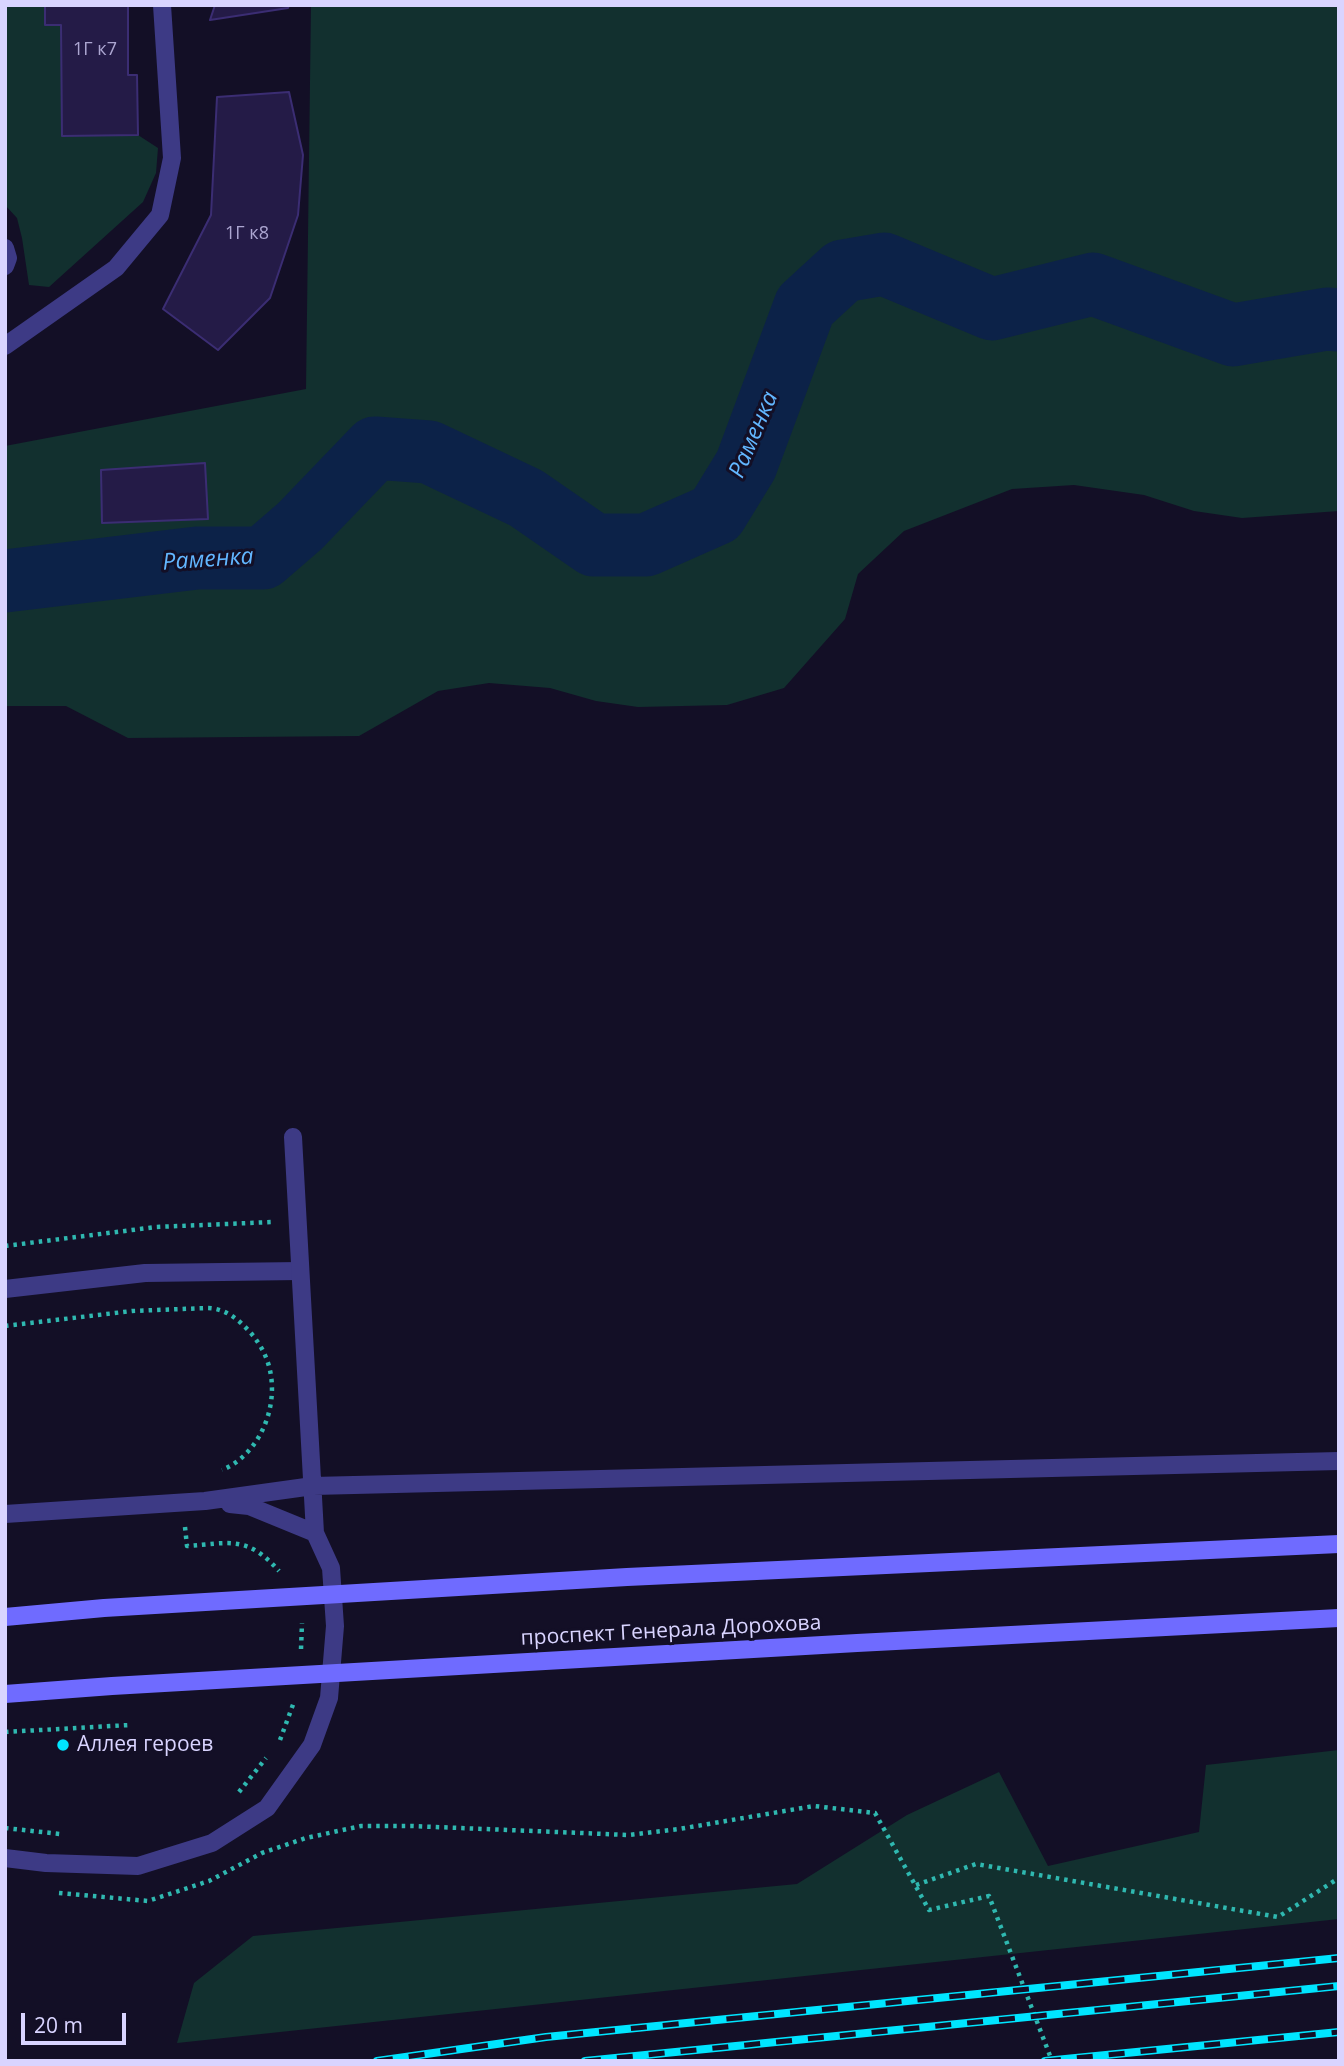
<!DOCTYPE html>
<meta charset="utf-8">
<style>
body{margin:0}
#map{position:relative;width:1344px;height:2066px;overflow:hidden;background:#130f26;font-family:"Open Sans",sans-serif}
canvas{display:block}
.frame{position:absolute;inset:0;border:7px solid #d9d4ff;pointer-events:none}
.scale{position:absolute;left:21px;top:2013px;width:105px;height:32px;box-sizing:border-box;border:4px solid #d9d4ff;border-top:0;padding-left:9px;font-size:21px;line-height:24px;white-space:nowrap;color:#d9d4ff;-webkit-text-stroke:5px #130f26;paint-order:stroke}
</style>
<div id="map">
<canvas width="1344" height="2066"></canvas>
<div class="frame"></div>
<div class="scale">20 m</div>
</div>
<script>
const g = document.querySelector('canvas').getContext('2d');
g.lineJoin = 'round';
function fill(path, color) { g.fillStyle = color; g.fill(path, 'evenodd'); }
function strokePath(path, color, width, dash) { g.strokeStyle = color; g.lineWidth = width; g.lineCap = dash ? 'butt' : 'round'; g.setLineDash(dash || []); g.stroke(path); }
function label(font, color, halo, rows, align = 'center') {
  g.font = font + ' "Open Sans",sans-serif'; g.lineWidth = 6; g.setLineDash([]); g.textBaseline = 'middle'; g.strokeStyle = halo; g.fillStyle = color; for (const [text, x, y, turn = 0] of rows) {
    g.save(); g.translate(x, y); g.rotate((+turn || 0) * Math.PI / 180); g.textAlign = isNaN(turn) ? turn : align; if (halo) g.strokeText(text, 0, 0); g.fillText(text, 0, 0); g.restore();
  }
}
const green = new Path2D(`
 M5,5H45L61,25L62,136L138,135L158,148L156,173L143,202L49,287L29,285L22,238L17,218L5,205Z
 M311,5H1339V511L1242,518L1194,511L1144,495L1074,485L1012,489L904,531L858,574L845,619L784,688L727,705L638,707L596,701L550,688L489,683L438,691L359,736L128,738L66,706H5V446L306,389Z
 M1339,1750V1919L177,2043L194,1983L253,1936L797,1884L907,1815L999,1772L1048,1866L1199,1832L1206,1765Z`);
const river = new Path2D(`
 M5,581L197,558H263L300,526L375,448L429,452L526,498L594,545H646L716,514L746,465L805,306L843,271L884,264L992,309L1093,284L1233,335L1327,319L1339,320`);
const building = new Path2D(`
 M45,5H128V75H137L138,135L62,136L61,25H45Z
 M215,5H289L288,8L210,20Z
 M289,92L303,155L298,215L270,298L218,350L163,309L211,215L217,97Z
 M205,463L208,519L102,523L101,470Z`);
const path = new Path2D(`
 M5,1246L156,1227L273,1222
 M5,1326L132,1311L207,1308C220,1308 231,1314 241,1323C253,1334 263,1347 268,1363C281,1403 261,1454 222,1470
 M185,1527L187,1546C230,1543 247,1535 279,1571
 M301,1649L302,1623
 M5,1732L130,1725
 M280,1740L294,1702
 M239,1792L266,1758
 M5,1828L60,1834
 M916,1885L976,1864L1278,1917L1339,1878
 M59,1893L148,1901L209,1881L262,1853L306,1838L361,1826H412L629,1835L679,1829L814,1806L875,1813L929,1910L989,1896L1052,2061`);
const lane = new Path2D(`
 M5,248L8,258L5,266
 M5,346L116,268L160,215L172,158L162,5
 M5,1289L145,1273L300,1271`);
const street = new Path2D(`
 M230,1504L249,1506L315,1533
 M5,1514L205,1501L313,1486L1339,1461
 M5,1858L46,1863L138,1866L212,1843L267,1808L312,1745L329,1698L335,1626L331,1568L315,1533L293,1137`);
const secondary = new Path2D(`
 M5,1617L104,1608L627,1577L1339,1544
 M5,1694L112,1686L857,1643L1339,1618`);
const rail = new Path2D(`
 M377,2061L546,2037L1339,1958
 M585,2061L1339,1986
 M1045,2061L1339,2032`);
const markers = [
 [63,1745,7,"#00e5ff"]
];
const numberNames = [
 ["1Г к7",95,50],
 ["1Г к8",247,234]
];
const streetNames = [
 ["проспект Генерала Дорохова",671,1631,-3]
];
const poiNames = [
 ["Аллея героев",77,1745]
];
const waterNames = [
 ["Раменка",754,435,-67],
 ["Раменка",208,560,-4]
];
fill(green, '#12302f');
strokePath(river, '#0c2248', 63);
fill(building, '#241b47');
strokePath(building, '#3b2d73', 2);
strokePath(path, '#2fb8b0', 4.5, [3.5, 5]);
strokePath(lane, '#3d3a85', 18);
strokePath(street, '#3d3a85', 18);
strokePath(secondary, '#6f6bff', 18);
strokePath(rail, '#00e5ff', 8);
strokePath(rail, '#130f26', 5, [16]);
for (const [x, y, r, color] of markers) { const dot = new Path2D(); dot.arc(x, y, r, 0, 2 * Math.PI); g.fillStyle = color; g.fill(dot); strokePath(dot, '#130f26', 2.5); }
label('18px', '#aca6d1', null, numberNames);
label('21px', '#d9d4ff', '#130f26', streetNames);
label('21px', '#d9d4ff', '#130f26', poiNames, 'left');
label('italic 23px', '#62b6ff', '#130f26', waterNames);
</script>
